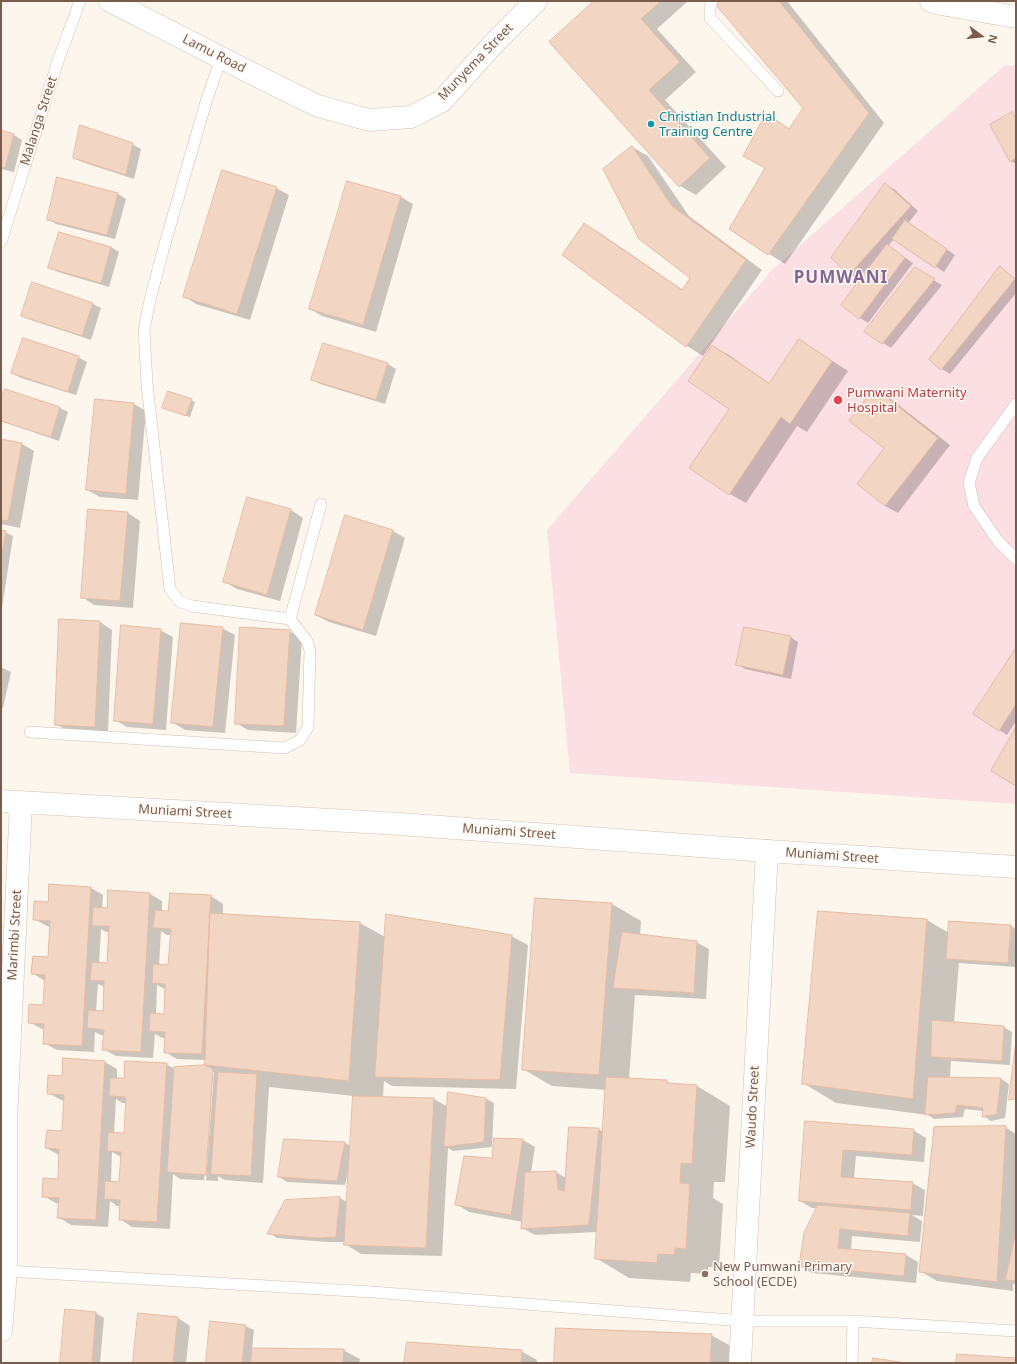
<!DOCTYPE html>
<style>
body{margin:0}
#map{position:relative;width:1017px;height:1364px;overflow:hidden;background:#fdf6ec;font-family:"Noto Sans",sans-serif}
canvas{display:block}
.frame{position:absolute;inset:0;border:2px solid #7a5c4d;pointer-events:none}
.north{position:absolute;left:961px;top:16px;width:40px;height:40px;-webkit-text-stroke:3px #fffaf3;paint-order:stroke;rotate:105deg;font-size:11px;font-weight:700;line-height:16px;text-align:center;color:#7a5c4d}
.north::after{content:'';display:block;margin:auto;width:14px;height:18px;background:#7a5c4d;clip-path:polygon(50% 0,100% 100%,50% 72%,0 100%)}
</style>
<div id="map">
<canvas width="1017" height="1364"></canvas>
<div class="frame"></div>
<div class="north">N</div>
</div>
<script>
const g = document.querySelector('canvas').getContext('2d');
g.lineJoin = 'round';
function fill(path, color) { g.fillStyle = color; g.fill(path, 'evenodd'); }
function strokePath(path, color, width, dash) { g.strokeStyle = color; g.lineWidth = width; g.lineCap = dash ? 'butt' : 'round'; g.setLineDash(dash || []); g.stroke(path); }
function label(font, color, halo, rows, align = 'center') {
  g.font = font + ' "Noto Sans",sans-serif'; g.lineWidth = 3; g.setLineDash([]); g.textBaseline = 'middle'; g.strokeStyle = halo; g.fillStyle = color; for (const [text, x, y, turn = 0] of rows) {
    g.save(); g.translate(x, y); g.rotate((+turn || 0) * Math.PI / 180); g.textAlign = isNaN(turn) ? turn : align; if (halo) g.strokeText(text, 0, 0); g.fillText(text, 0, 0); g.restore();
  }
}
const medical = new Path2D(`
 M1005,65L1016,66V804L570,773L547,530L772,270Z`);
const shadow = new Path2D(`
 M595,1H688L657,29L696,72L665,100L726,167L696,195L680,186Z
 M721,1H787L884,123L785,264L730,229L767,168L766,115L790,129L804,108Z
 M1012,114L1016,116V164L1011,161Z
 M1,132L14,135L22,140L14,172L1,169Z
 M132,144L141,149L134,179L82,162L74,157Z
 M632,147L648,156L689,216L762,270L703,356L687,346L563,255L584,224L600,233L683,290L691,278Z
 M348,182L401,197L413,204L376,332L322,316L310,309Z
 M886,185L894,189L918,211L908,223L955,255L944,272L894,239L888,246L913,263L868,323L860,318L872,265L871,264L858,279L850,274Z
 M276,188L289,195L250,320L196,304L184,296Z
 M118,194L126,199L115,239L56,224L48,219Z
 M59,233L111,247L119,252L109,287L58,272L50,268Z
 M1000,267L1016,279V293L950,374L942,369Z
 M915,269L942,285L891,348L866,332Z
 M93,304L101,308L91,340L31,320L22,316Z
 M800,340L848,371L807,432L797,426L746,503L730,494V409L712,346L729,355L770,384Z
 M78,357L87,362L76,395L21,378L12,373Z
 M388,364L396,369L385,404L320,384L312,379Z
 M875,389L887,396L950,445L898,513L885,506L858,484L886,448Z
 M5,390L60,408L68,412L59,441L1,421V404Z
 M96,400L134,404L146,411L138,500L100,497L87,490Z
 M191,400L195,402L190,417L167,409Z
 M1,440L22,444L34,451L20,528L1,524Z
 M248,498L291,510L303,518L280,601L237,589L225,582Z
 M128,513L140,521L133,608L94,605L82,597Z
 M346,516L393,531L405,538L376,636L329,622L316,615Z
 M1,531L5,532L13,536L2,608Z
 M100,622L112,630L108,733L68,731L56,724Z
 M222,628L235,635L225,733L185,730L172,722Z
 M160,630L173,637L166,730L127,727L115,720Z
 M289,631L302,638L296,733L248,730L236,723Z
 M790,637L798,642L791,679L745,669L737,664Z
 M1016,650V721L1007,735L999,730Z
 M1,667L11,672L3,708H1Z
 M91,888L103,895L102,908L108,909L109,891L150,894L162,901V911L169,912L211,896L223,904V915L360,923L385,937L511,936L528,945L516,1089L392,1086L384,1081L383,1098L434,1099L448,1107L485,1098L494,1103L492,1147L453,1151L448,1148L442,1256L361,1254L345,1244V1242H327L277,1238L269,1233L340,1198L347,1202L349,1172H348L345,1185L287,1182L279,1177L285,1140L345,1143L351,1146L354,1096L269,1087L263,1183L225,1180L218,1176V1181L180,1179L173,1174L170,1229L132,1227L120,1219L121,1206H117L110,1201L108,1227L71,1225L58,1217L59,1204L56,1203L43,1196L59,1180V1155L46,1148L63,1132L65,1101L61,1100L48,1093L63,1077L105,1062L117,1069V1079H125L166,1064L175,1069L206,1066V1060L177,1059L165,1052V1038H162L155,1034L153,1058L116,1056L103,1049L104,1035H101L95,1032L94,1052L57,1050L44,1043L45,1029H42L29,1022L44,1006L45,981L32,973L49,958L51,927L47,926L34,919L49,903ZM101,929L106,932H110L108,964L99,963ZM161,931L167,935H171L169,966H159ZM98,984L105,987L104,1012H96ZM157,985L165,989V1015L156,1014ZM212,1072H214L206,1180H204ZM116,1099L122,1103H126L125,1134H114ZM112,1152L121,1157L120,1183L111,1182Z
 M612,904L641,921L640,936L696,942L709,949L706,999L635,995L629,1079L666,1081L672,1084L697,1086L730,1106L725,1182H714L713,1198L723,1204L719,1267H708V1274L691,1273L690,1282L629,1278L596,1258L597,1232L535,1235L522,1228L523,1222L469,1212L456,1204L492,1159L495,1139L523,1140L535,1147L531,1173L556,1172L566,1178L598,1129L604,1132L607,1090L552,1086L523,1069Z
 M819,912L927,920L949,933L950,922L1011,926L1016,929V967L959,963L954,1023L1004,1027L1012,1032L1010,1065L951,1061L950,1079H1001L1009,1084L1005,1118L991,1121L983,1116V1111L965,1109L963,1117L934,1119L928,1115L836,1103L803,1083Z
 M806,1122L913,1130L926,1138L924,1162L856,1156L854,1178L912,1183L925,1190L923,1216L912,1215L922,1221L920,1242L852,1236L851,1250L906,1255L918,1262L916,1283L812,1273L800,1266L817,1208H812L800,1201Z
 M1005,1127L1016,1134V1285L1013,1284V1291L937,1281L920,1271Z
 M66,1310L96,1313L104,1318L100,1363H61Z
 M139,1314L178,1318L190,1326L186,1363H134Z
 M245,1326L254,1330L252,1349L343,1350L360,1359L359,1363H252V1361H251L250,1363H207Z
 M711,1335L745,1354L744,1363H555Z
 M521,1351L537,1360V1363H405Z`);
const building = new Path2D(`
 M594,1H661L641,19L680,62L649,90L710,158L679,187L549,42Z
 M720,1H779L869,113L768,255L729,229L765,168L743,156L766,113L789,129L803,108L716,5Z
 M1012,112L1016,119V158L1010,162L990,125Z
 M80,125L133,143L126,175L73,158Z
 M1,130L14,134L5,168L1,167Z
 M632,146L672,206L746,260L686,347L562,255L584,223L682,290L690,278L639,239L603,169Z
 M222,170L277,187L237,314L183,297Z
 M57,177L118,193L107,235L47,220Z
 M347,181L401,196L363,325L309,309Z
 M885,183L911,206L849,275L831,258Z
 M905,220L947,249L935,268L892,239Z
 M59,232L111,247L101,283L48,268Z
 M887,244L905,258L859,319L841,305Z
 M1000,266L1015,279L941,370L929,360Z
 M915,267L935,279L882,344L864,332Z
 M32,282L93,303L82,336L21,316Z
 M23,338L79,356L68,392L11,373Z
 M799,339L832,361L790,424L781,417L729,495L689,468L729,409L688,381L712,345L769,383Z
 M323,343L388,363L376,400L311,380Z
 M875,388L938,438L885,506L857,484L884,448L849,421Z
 M5,389L60,407L51,437L1,421V401Z
 M168,391L192,399L186,416L162,408Z
 M95,399L134,403L126,494L86,490Z
 M1,439L22,443L8,521L1,520Z
 M247,497L291,509L267,595L223,582Z
 M88,509L128,512L120,601L81,598Z
 M345,515L393,530L363,630L315,615Z
 M1,530L6,531L1,558Z
 M59,619L100,621L95,727L55,725Z
 M181,623L223,627L213,727L171,723Z
 M121,625L161,629L153,724L114,721Z
 M240,627L290,630L284,726L235,724Z
 M744,627L791,636L783,675L736,665Z
 M1016,648V704L999,731L973,714Z
 M1016,727V786L991,771Z
 M49,884L91,887L82,1046L43,1044L44,1024L28,1023L29,1004L43,1005L45,975L31,974L33,956L48,957L50,921L33,920L34,901L48,902Z
 M108,890L150,893L141,1052L102,1050L104,1030L87,1028L88,1010L103,1011L104,981L90,980L92,962L107,963L109,926H92L93,907L107,908Z
 M170,893L211,895L202,1054L164,1053L165,1032L149,1031L150,1013L164,1014L165,984L152,983L153,964L168,965L171,929L153,928L155,910L168,911Z
 M535,898L612,903L599,1075L522,1070Z
 M818,911L927,919L913,1099L802,1084Z
 M210,913L360,922L349,1081L205,1065Z
 M386,914L512,935L500,1080L375,1077Z
 M949,921L1011,925L1008,963L946,959Z
 M622,932L697,941L694,993L613,988Z
 M932,1020L1004,1026L1002,1061L931,1057Z
 M1016,1041V1099L1009,1100Z
 M63,1058L105,1061L96,1220L57,1218L59,1198L42,1197L43,1178L58,1179L59,1149L45,1148L47,1130L62,1131L64,1095L47,1094L48,1075L62,1076Z
 M125,1061L167,1063L157,1222L119,1220L120,1200L104,1199L105,1181L119,1182L121,1152L107,1151L108,1132L124,1133L126,1097L109,1096L110,1078H124Z
 M205,1065L213,1069L206,1175L167,1172L174,1067Z
 M218,1072L257,1074L251,1176L211,1174Z
 M606,1077L667,1080V1083L697,1085L692,1164L681,1163L680,1183L690,1184L686,1249L675,1248L674,1255L658,1254L657,1263L595,1259Z
 M928,1077L1001,1078L997,1114L982,1117L983,1108L957,1105L955,1113L925,1115Z
 M448,1092L486,1098L484,1142L444,1147Z
 M353,1096L434,1098L426,1248L344,1245Z
 M805,1121L914,1129L912,1155L843,1150L841,1177L913,1182L911,1210L799,1201Z
 M1006,1126L997,1282L919,1272L934,1127Z
 M569,1127L599,1128L589,1225L521,1229L525,1172L556,1171L558,1189L564,1191Z
 M494,1138L523,1139L511,1215L455,1205L464,1156L492,1158Z
 M284,1139L345,1142L337,1181L278,1177Z
 M340,1197L336,1237L318,1238L267,1234L285,1200Z
 M818,1205L910,1213L908,1236L840,1229L838,1248L906,1254L904,1276L799,1266L804,1233Z
 M1016,1231V1281L1005,1280L1007,1272Z
 M65,1309L96,1312L92,1363H60Z
 M138,1313L178,1317L173,1363H133Z
 M210,1321L246,1325L242,1363H206Z
 M556,1328L712,1334L710,1363H554Z
 M407,1342L522,1350L521,1363H404Z
 M252,1348L344,1349L343,1363H251Z
 M957,1354L1015,1358V1363H956Z
 M873,1358L906,1363H872Z`);
const lane = new Path2D(`
 M712,1L710,7V18L778,91
 M221,58L206,102L162,254L150,300L144,330L147,384L170,589L179,601L192,606L290,619L321,504
 M1,242L58,61L80,1
 M1016,404L977,458L969,483L974,506L998,541L1016,559
 M30,732L285,748L300,740L308,727L310,650L307,641L290,619
 M6,1271L372,1292L743,1321H853L1016,1331
 M852,1363L853,1321`);
const street = new Path2D(`
 M1,1331L6,1271V1120L21,803
 M740,1363L767,851`);
const secondary = new Path2D(`
 M110,1L255,75L318,106L369,120L411,117L442,101L497,40L536,1
 M931,1L941,4L1016,17
 M1,801L400,824L767,851L1016,867`);
const markers = [
 [651,124,4,"#0f9aa8"],
 [838,400,5,"#e0444e"],
 [705,1274,4,"#8d6e63"]
];
const streetNames = [
 ["Lamu Road",214,54,27],
 ["Munyema Street",476,62,-46],
 ["Malanga Street",39,121,-72],
 ["Muniami Street",185,812,3],
 ["Muniami Street",509,832,4],
 ["Muniami Street",832,856,4],
 ["Marimbi Street",15,935,-87],
 ["Waudo Street",753,1107,-87]
];
const cultureNames = [
 ["Christian Industrial",659,117],
 ["Training Centre",659,132]
];
const healthNames = [
 ["Pumwani Maternity",847,393],
 ["Hospital",847,408]
];
const educationNames = [
 ["New Pumwani Primary",713,1267],
 ["School (ECDE)",713,1282]
];
const districtNames = [
 ["PUMWANI",841,278]
];
fill(medical, '#fbdfe3');
fill(shadow, '#0003');
fill(building, '#f3d5c3');
strokePath(building, '#e6bba3', 1);
strokePath(lane, '#d1beb0', 12);
strokePath(street, '#d1beb0', 23);
strokePath(secondary, '#d6c0b0', 23);
strokePath(lane, '#fff', 11);
strokePath(street, '#fff', 22);
strokePath(secondary, '#fff', 22);
for (const [x, y, r, color] of markers) { const dot = new Path2D(); dot.arc(x, y, r, 0, 2 * Math.PI); g.fillStyle = color; g.fill(dot); strokePath(dot, '#fffaf3', 1.5); }
label('13px', '#7a5c4d', '#fffaf3', streetNames);
label('13px', '#0d838f', '#fffaf3', cultureNames, 'left');
label('13px', '#be3a42', '#fffaf3', healthNames, 'left');
label('13px', '#785e54', '#fffaf3', educationNames, 'left');
g.letterSpacing = '1px';
label('bold 17px', '#846695', '#fffaf3', districtNames);
g.letterSpacing = '0px';
</script>
